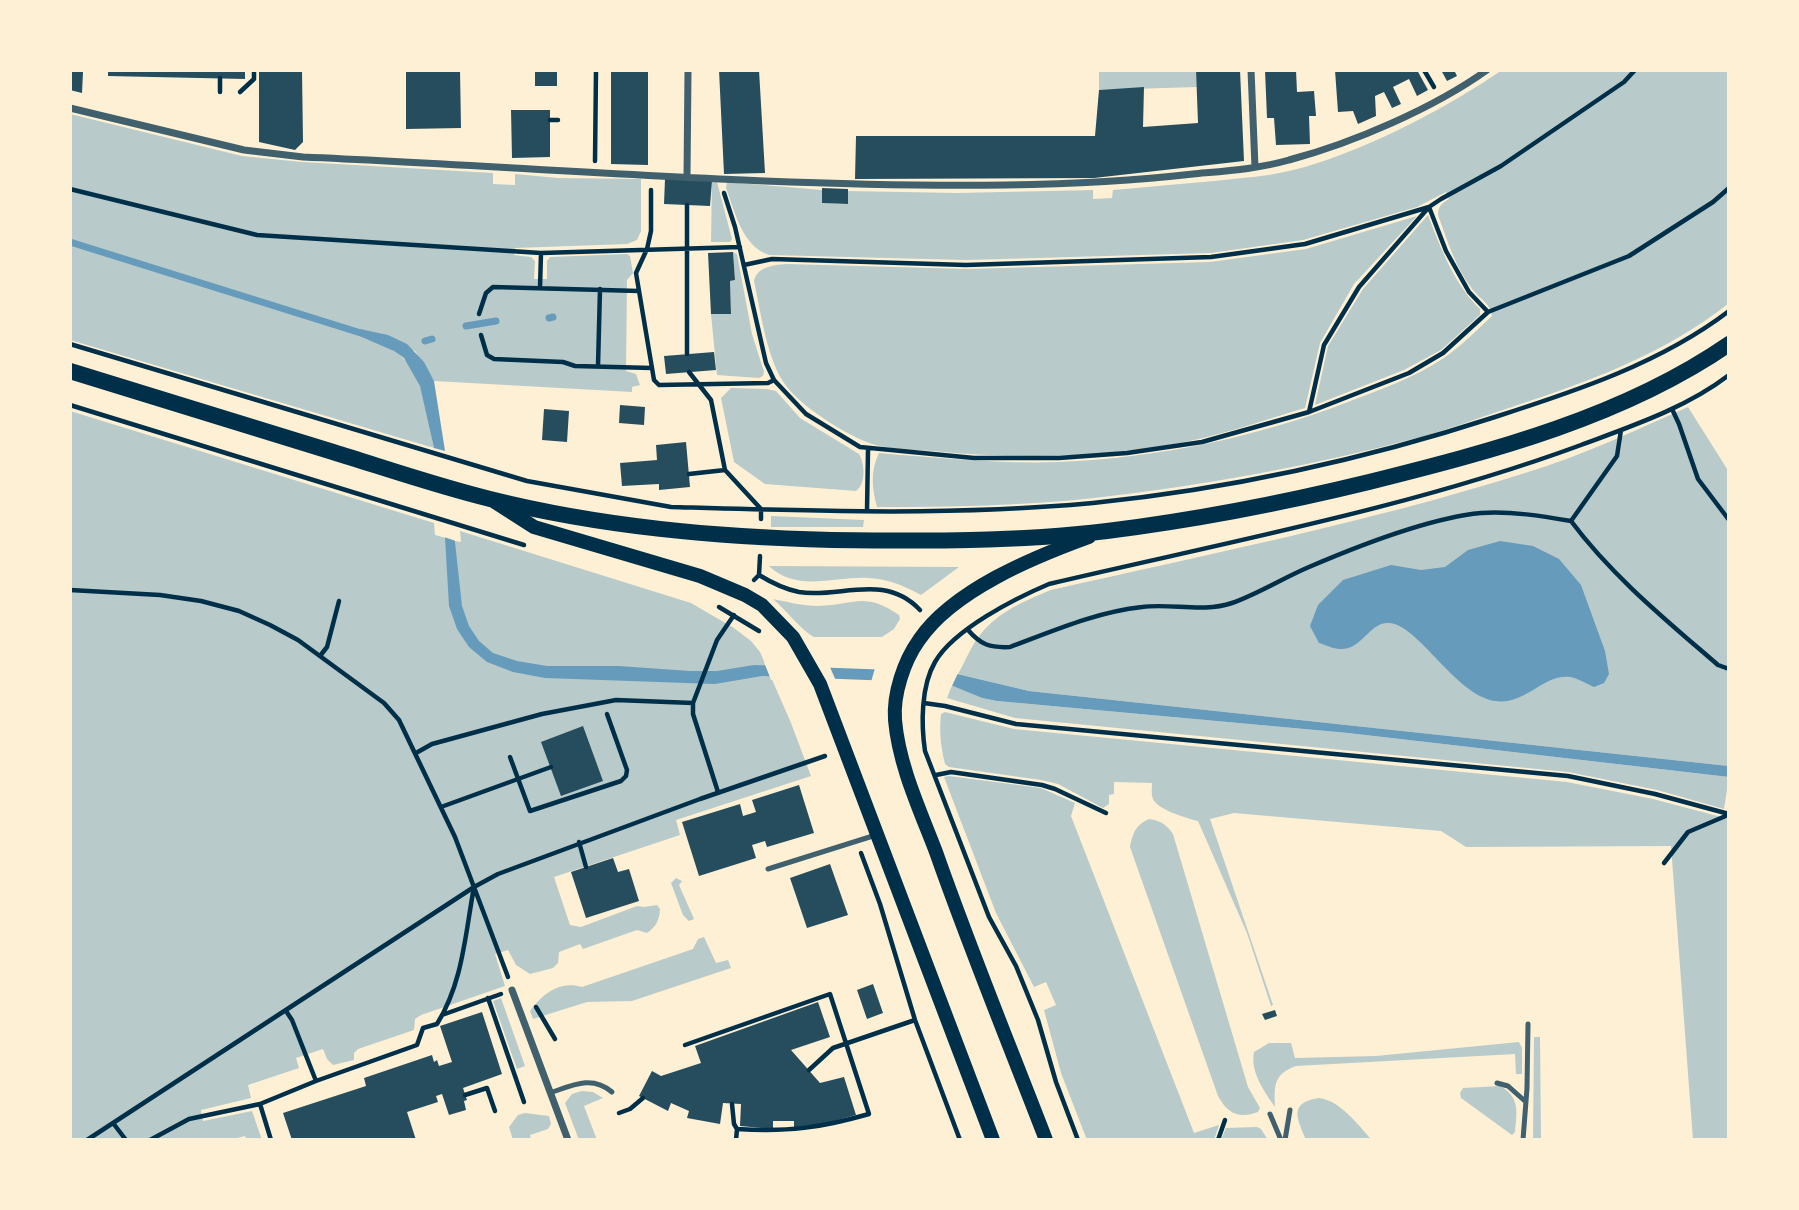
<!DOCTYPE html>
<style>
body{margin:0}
#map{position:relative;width:1799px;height:1210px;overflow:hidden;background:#fdf0d5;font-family:Signika,sans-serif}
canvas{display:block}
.frame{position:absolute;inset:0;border:72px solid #fdf0d5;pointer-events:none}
</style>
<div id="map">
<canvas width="1799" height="1210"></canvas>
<div class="frame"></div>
</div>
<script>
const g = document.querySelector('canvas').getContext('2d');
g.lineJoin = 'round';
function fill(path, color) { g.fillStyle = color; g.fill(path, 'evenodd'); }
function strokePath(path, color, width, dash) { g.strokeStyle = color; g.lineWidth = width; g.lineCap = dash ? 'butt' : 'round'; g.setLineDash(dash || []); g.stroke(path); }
const green = new Path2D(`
 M1099,70H1196L1197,87L1099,90Z
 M1502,70H1729V303C1664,355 1585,383 1506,409C1478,418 1450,429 1421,437C1314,465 1204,486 1094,498C1022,506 949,507 877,507C872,489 870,471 879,453C939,458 999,464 1059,462C1158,458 1257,437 1348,402C1381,389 1414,378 1444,358C1461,346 1477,330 1492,316C1490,303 1481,300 1473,290C1456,269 1447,240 1438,215C1438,206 1442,203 1449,199L1446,192L1417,207L1303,240L1211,253L966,260L769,255C742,246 735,212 726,188L727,182L822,190V203L847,204L848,191L957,193L1093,190V199L1112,198L1113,190C1147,187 1180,184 1214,181C1239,178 1264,177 1289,171C1357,155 1444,110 1502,70Z
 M70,114L242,156L302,162L493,173V184L515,185V174L558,178L641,179V231L637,240L627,244L515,248L514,255L531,257L535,261L534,279H547V261L550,257L627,254L630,256L633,273L627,280L626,371L636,374L640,385L632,387V392L434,381L415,351L357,335C370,341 386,345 397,353C425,373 428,417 434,448L70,340Z
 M712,181L717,182L732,239L730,242H711Z
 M1428,215C1441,249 1454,284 1480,309V315L1441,350L1404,370L1315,405L1328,346L1363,289Z
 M1417,216L1354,284L1320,343L1305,408C1271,418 1237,430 1203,438C1116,458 1021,460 933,451C916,450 897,450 880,446C854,441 803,408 787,387C767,362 761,313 754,281C757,267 773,265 786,264L968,269L1210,262L1306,249Z
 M733,252L737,254L752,334L764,372L763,376L759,378L717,375L711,314L731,313L730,281L735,280Z
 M731,388L767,389L776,391L800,418L859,454C865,464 866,484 856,491L765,484L734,462L721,398Z
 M1688,407L1729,472V766L1029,691L958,674C965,662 971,646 980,635C998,612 1024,601 1051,590C1209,554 1370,522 1525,473C1581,456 1634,431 1688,407Z
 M70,411L434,523L435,535L461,542L460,531L691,603L734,628L751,641L760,652L791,723L811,776L676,820L680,835L554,877L570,925L581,927L637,906L644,907L657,905L660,909C659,920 657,926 647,933L637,930L583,949L580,944L559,952L558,963L553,968L530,974L516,965L508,950L495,954L505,986L421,1015L415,1019L414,1030L358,1049L354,1053V1060L333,1065L327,1059L323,1049L296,1058L299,1068L248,1085L251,1098L201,1110L203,1121L252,1111L262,1140H247L245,1136L230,1140H70Z
 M771,516L864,520L863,527H771Z
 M769,566L959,567L921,595C905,586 888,579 869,578C835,576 797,593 769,566Z
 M773,599C788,602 803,606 818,606C855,605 864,591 899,615L900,619L894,629L882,637H814C802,631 785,609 773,599Z
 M952,685L982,698L997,701L1348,733L1729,777L1724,809L1657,790L1568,772L1015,718L947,698Z
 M945,712L1014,729L1567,782L1653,799L1729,819V1140H1693L1671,846L1466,847L1441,831L1234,813L1210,819L1273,1005L1271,1006L1247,933L1198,821C1186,818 1158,810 1153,799C1151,794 1152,788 1152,783L1114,782V794L1109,795V804L1103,808L1058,784L1041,780L949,767L945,764C941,748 939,732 941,714Z
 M949,776L1041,788L1075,803L1071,816L1194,1133L1219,1125L1214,1140H1087L1061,1073L1044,1010L1056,1005L1046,982L1034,987L996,913L944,777Z
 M1149,819C1161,821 1166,824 1173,834L1248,1087L1260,1108L1258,1112C1239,1119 1228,1114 1218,1096L1130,847C1133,832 1136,825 1149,819Z
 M676,878L682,881L679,885L694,919L689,921L683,915L671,883Z
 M704,937L716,963L728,960L731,968L632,1001L587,1002L533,1019L530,1011C542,994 560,980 582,987L693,949L698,939Z
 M501,998L525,1066L517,1069L493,1001Z
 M1534,1037H1540L1541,1140H1533Z
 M1519,1042L1522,1048V1074H1516L1515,1054L1296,1066C1274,1074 1274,1085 1275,1107C1264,1091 1250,1072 1254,1052L1269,1043H1291L1295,1058L1376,1056Z
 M1500,1086C1520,1097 1517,1112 1515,1132L1512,1135L1461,1098L1460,1093L1463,1088Z
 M582,1091L593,1092L603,1098L584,1106L597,1140H579L565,1103L572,1094Z
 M1319,1098C1341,1101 1357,1124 1372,1140H1306C1297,1118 1288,1103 1319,1098Z
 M525,1113L549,1116L551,1124L548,1129L530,1135L531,1140H513L509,1127L518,1115Z
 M1257,1127L1261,1129L1268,1140H1221L1226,1128Z`);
const water = new Path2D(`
 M360,329L388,335L407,344L424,362L434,381L445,451L462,606L469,626L479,641L493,653L517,661L547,666H619L690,671H717L754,665L949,672L1029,691L1729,766V777L1348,733L997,701L982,698L946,683L762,676L715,684L545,678L513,672L487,662L469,647L457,629L449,606L445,537L434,448L420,386L404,358L394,351L357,335V331Z
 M1500,541L1533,546L1559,559L1581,585L1605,651L1609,674L1604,683L1594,687C1587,684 1577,678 1570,677C1543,673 1523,709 1490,700C1452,689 1418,626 1390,623C1369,621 1363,650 1340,649C1333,649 1326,645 1319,643L1310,626L1318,605L1343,580L1391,565L1421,570L1445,567L1468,550Z`);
const pier = new Path2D(`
 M430,447L449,452L459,542L441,536Z
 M764,662L867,665L959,671L951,688L946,686L771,680ZM830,667H875V668L871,682L836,681Z`);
const stream = new Path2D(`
 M70,242L364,334
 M549,318L553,317
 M466,326L496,321
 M425,341L432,339`);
const building = new Path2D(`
 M70,70L83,72L82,93L70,90Z
 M108,70H245V79L108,76Z
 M259,70H302L303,142L295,150L259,142Z
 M406,70H460L461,128L406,129Z
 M535,70H557V86H535Z
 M611,70H648V165L611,164Z
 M719,70H759L765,173L724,174Z
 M1196,70H1240L1244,161L1094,178L855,179L856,136H1095L1099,90L1144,87L1143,127L1198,123Z
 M1265,70H1296L1297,92L1314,91L1316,116H1309L1310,144L1276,145L1274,118H1267Z
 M1335,70H1417L1428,90L1417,96L1409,79L1393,87L1401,104L1392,108L1384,92L1375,96L1376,116L1358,124L1353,111L1338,112Z
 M1441,70H1454L1457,76L1447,81Z
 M511,110H550V157L512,158Z
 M665,179L712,181L710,206L664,204Z
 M822,188L848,189V204L822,203Z
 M733,252L735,280L730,281L731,314H711L708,253Z
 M714,352L716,370L666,374L664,356Z
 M620,405L645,407L644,425L619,423Z
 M544,409L569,411L567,442L542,440Z
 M686,442L690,487L659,490V484L622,486L620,463L657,460L656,445Z
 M583,726L603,781L561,796L541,742Z
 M799,785L814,833L767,847L765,841L752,845L756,858L699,876L682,822L740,804L743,816L756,812L752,800Z
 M613,858L618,872L629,869L639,901L586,918L571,872Z
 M830,864L848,915L807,928L790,878Z
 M873,984L883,1013L867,1019L857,990Z
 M818,1002L830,1037L791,1050L820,1083L844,1077L856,1115L823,1124L794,1128V1121H773V1129L740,1126L741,1104L723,1103L720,1124L687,1118L689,1111L671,1103L668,1111L639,1096L652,1071L661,1076L701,1063L695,1046Z
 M1275,1010L1277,1016L1265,1020L1262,1014Z
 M482,1012L502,1074L463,1088L467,1100L464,1101L466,1110L449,1115L442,1094L436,1096L438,1102L407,1112L416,1140H292L283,1113L366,1086L364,1078L432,1055L434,1062L437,1060L439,1066L452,1062L440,1026Z`);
const path = new Path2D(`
 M1424,70L1434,87
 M220,92V78
 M240,92L254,79V70
 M550,120H558
 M595,161L596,70
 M70,189L257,235L541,253L740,247
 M651,190V231L647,249L636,273L654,380L659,385L768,383L774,380
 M724,193L735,227L766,363L774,380L806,414L860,447L974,458H1059L1127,453L1202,442L1309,412L1409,373L1443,353L1488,312L1469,292L1446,251L1429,207
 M687,205V354
 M744,265L772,259L966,265L1211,257L1305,244L1429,207
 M540,288L541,253
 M1488,312L1629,256L1713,202L1729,188
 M479,314L486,293L493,287L639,291
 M481,335L487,355L494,359L563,362L575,366L652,368
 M70,344L527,481L671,507C811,511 953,516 1093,503C1229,489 1366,459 1495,417C1576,391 1661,363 1729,311
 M598,366L600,289
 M689,372L711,400L725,470L761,509V519
 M70,405L524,545
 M1672,409L1679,424L1698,479L1729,520
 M1309,412L1324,345L1359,287L1429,207L1441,199L1501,166L1624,82L1635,70
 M689,474L725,470
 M867,511L868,450
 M1571,521L1617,456L1621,430
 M759,575C772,583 784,589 799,592C839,599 884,572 920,610
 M754,580L759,575L760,556
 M70,590L160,595L201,601L239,611L270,625L298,640L384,703L399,720L455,837L508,977
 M719,607L759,631
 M968,630C981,645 990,648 1010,647C1053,631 1096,612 1142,607C1172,603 1202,613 1232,603C1258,594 1283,578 1309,567C1358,546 1428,518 1481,513C1511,511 1542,516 1571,521C1612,576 1666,620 1718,665L1729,669
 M320,656L327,647L339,601
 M924,703L945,706L1016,724L1568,776L1655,794L1729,814
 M416,753L432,744L542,714L616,700L693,703
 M510,757L530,811L621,781L626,776L627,770L607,714
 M936,775L951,772L1042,785L1055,789L1106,813
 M718,792L693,714V703L717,640L734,615
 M441,807L551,767
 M579,842L586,867
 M861,853L880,904L915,1020L960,1140
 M1664,863L1688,832L1728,815
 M488,998L524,1102
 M536,1007L555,1039
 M286,1011L292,1020L316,1081
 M442,1015L501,994
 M685,1045L830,994L869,1114C820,1128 789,1132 737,1129L734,1124L732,1104
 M809,1070L833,1048L915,1020
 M465,1095L487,1088L495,1111
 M260,1104L271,1140
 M619,1113L630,1109L643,1098
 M113,1123L126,1140
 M87,1140L474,887L498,874L700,799L825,756
 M150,1140L189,1119L260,1104L316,1081L417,1045L423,1028L437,1024C463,982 465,935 474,887
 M736,1140L737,1129
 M1078,1140L1056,1082L1038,1020L1016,966L989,917L925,751C921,724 921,686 935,662C954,629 1016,598 1049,584C1227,542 1410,508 1581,445C1632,426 1686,408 1729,375
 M1218,1140L1225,1120`);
const service = new Path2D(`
 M768,869L876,835
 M1497,1083L1508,1086L1526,1102
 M550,1093C573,1085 592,1075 612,1092
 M1270,1114L1281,1140
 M1285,1140L1290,1110
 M1523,1140L1527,1088L1528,1024`);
const minor = new Path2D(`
 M1251,70L1255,167
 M70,108L244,150L303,157C537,167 771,188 1006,185C1069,184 1131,181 1193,174C1225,171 1258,169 1289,160C1353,143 1434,108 1487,70
 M687,176L688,70
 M512,990L568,1140`);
const secondary = new Path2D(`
 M495,502L534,527L700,576L745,595L762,605L793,637L820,684L993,1140
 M1046,1140C1009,1044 970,949 936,852C920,810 899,766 895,720C893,694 904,661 919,640C953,590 1034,557 1089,537`);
const primary = new Path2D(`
 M70,371C158,398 246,425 333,452C385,468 437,486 490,499C602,527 717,537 832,540C923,541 1016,542 1107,531C1195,520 1283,503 1369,482C1493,451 1623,417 1729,344`);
fill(green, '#b9caca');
fill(water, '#669bbc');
fill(pier, '#fdf0d5');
strokePath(stream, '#669bbc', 7);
fill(building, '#264d5e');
strokePath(path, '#003049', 4.5);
strokePath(service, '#3f606c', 5);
strokePath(minor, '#3f606c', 7);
strokePath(secondary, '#003049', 14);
strokePath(primary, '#003049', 16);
</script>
